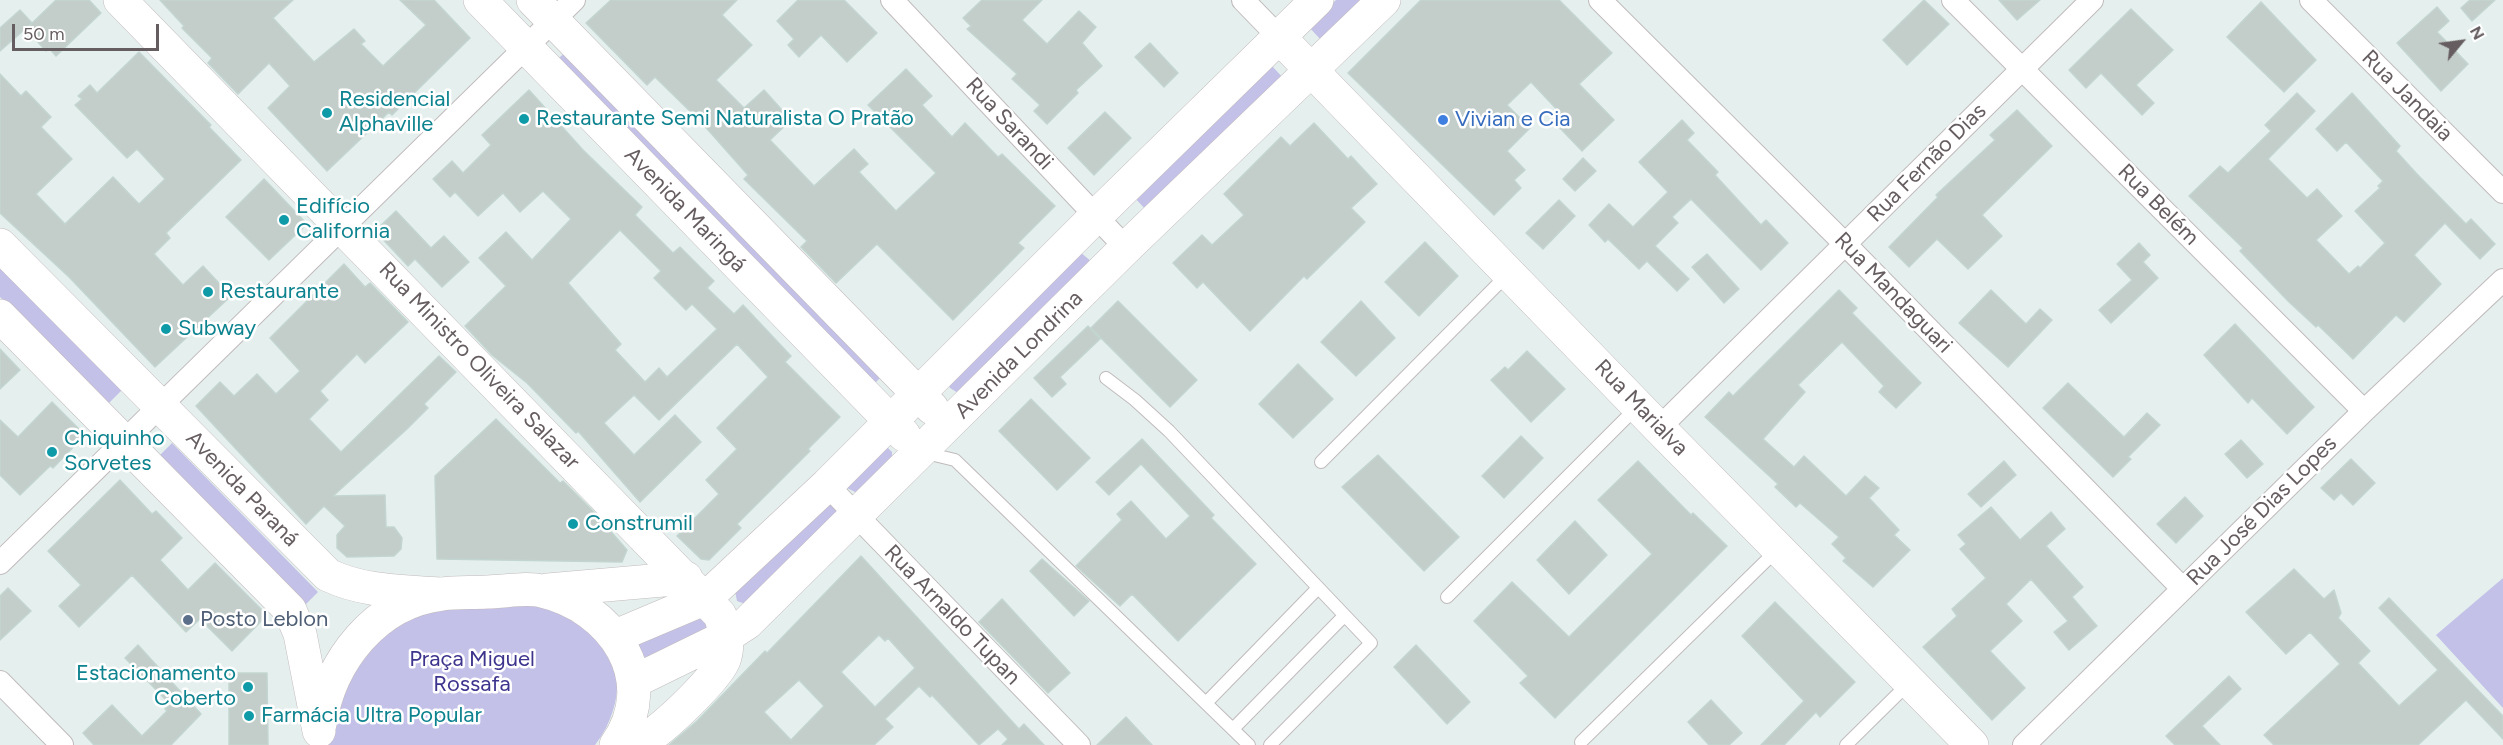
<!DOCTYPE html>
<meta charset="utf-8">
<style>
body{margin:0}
#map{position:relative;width:2503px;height:745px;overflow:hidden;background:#e5f0ee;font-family:Figtree,sans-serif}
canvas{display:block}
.north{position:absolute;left:2431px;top:12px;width:60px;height:60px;-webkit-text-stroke:4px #fff;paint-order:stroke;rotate:61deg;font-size:16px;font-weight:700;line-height:24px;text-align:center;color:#665d60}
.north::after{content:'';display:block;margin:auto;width:21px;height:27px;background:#665d60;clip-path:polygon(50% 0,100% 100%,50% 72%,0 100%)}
.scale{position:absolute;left:12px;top:24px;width:147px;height:27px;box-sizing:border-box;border:3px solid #665d60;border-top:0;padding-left:8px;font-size:18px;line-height:21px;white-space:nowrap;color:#665d60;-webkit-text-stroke:4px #fff;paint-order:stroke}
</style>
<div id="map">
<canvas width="2503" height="745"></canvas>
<div class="north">N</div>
<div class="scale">50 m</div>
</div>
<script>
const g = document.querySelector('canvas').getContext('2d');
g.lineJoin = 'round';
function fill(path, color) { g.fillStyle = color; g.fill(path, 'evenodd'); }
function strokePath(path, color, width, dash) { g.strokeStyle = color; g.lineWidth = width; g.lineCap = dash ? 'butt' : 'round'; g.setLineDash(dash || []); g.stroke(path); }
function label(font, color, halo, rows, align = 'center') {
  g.font = font + ' Figtree,sans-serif'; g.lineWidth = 5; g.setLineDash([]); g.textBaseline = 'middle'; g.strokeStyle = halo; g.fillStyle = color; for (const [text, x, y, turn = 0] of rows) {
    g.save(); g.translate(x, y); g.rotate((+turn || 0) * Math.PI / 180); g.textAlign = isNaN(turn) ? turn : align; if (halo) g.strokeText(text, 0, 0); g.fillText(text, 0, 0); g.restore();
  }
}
const green = new Path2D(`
 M1336,0H1363L1321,40L1308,26Z
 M566,52L881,377L871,387L555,61Z
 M1272,66L1285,80L1147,211L1134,197Z
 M1080,252L1092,262L958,393L950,388L948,383Z
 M0,265L123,389L107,405L0,297Z
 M172,443L318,592L303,607L157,458Z
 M885,445L892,452V457L857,493L847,488Z
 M831,501L841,512L748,605L737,601L735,591Z
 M2503,578V708L2436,635Z
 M514,600L580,615C590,631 608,649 614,666C623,692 611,725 595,745H328L335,700L394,618Z
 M703,613L713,626L648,658L640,655L636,645Z`);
const building = new Path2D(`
 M56,0H89L101,13L56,56L49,48L46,51L26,29Z
 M160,0H293L273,18L314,62L354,29L365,41L361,44L383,66L426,25L400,0H434L470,38L392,115L389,112L327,171L268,108L290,86L269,63L238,94L208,63L212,58L182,28L184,26Z
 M611,0H737L722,15L752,45L716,80L744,108L764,90L791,120L770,140L814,186L854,149L868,164L859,172L896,211L936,173L868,105L906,69L932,96L922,105L952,137L965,123L998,157L1002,154L1055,206L1018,243L1024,248L953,320L877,244L836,283L801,247L807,241L744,179L748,175L701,122L655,77L647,85L586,23Z
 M798,0H844L877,33L847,62L821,35L799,57L788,45L794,39L777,21Z
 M982,0H1042L1022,20L1047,44L1079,11L1096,27L1082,43L1102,66L1076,90L1078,93L1047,124L1034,111L1040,105L1012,79L1017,74L967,29L971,26L963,18Z
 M1421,0H1559L1612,53L1579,84L1614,120L1582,151L1557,125L1564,117L1531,82L1507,105L1530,128L1507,151L1525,170L1514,180L1521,188L1494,215L1348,73Z
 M1924,0L1949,24L1907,65L1883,40Z
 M1999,0H2040L2017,20Z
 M2470,0H2495L2472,21L2461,8Z
 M2261,2L2316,60L2284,92L2227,37Z
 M2437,7L2449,21L2437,32L2468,64L2441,91L2397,43Z
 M2131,9L2173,50L2136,85L2154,103L2142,115L2101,73L2086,88L2069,70Z
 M20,10L32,23L0,51V28Z
 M1150,43L1178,73L1164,87L1135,57Z
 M139,52L211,125L209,127L241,160L166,233L170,238L154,254L183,285L203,266L231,296L155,367L69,277L0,213V74L21,96L26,91L51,117L41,127L72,159L36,194L65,224L113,177L139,204L165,179L137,149L127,158L75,105L82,99L78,96L90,85L97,93Z
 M529,90L583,150L642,207L635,215L673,253L680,247L714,281L707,288L734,314L743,305L791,356L785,362L840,417L808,449L810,451L737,524L741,528L709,560L701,559L677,536L719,494L706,480L737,449L717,428L768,377L737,344L659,420L634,395L604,423L634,455L675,415L701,442L640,502L578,431L576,433L527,383L492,355L465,326L506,286L479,258L506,232L532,260L571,219L543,191L520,212L503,193L478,216L455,192L450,197L433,179L452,161L463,173L491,145L482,135ZM620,230L661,271L654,278L686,310L692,304L717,329L667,377L659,368L645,382L615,350L621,344L568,283Z
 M2297,93L2315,111L2268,159L2307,198L2317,189L2342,216L2316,240L2349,274L2358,266L2360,268L2385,243L2355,211L2380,188L2378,186L2383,181L2346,142L2337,151L2316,129L2352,93L2400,146L2396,151L2416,173L2466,224L2471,219L2495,244L2480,259L2445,223L2414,255L2441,284L2404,322L2396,315L2353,359L2318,325L2316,327L2288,301L2240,251L2243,248L2189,196L2220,166L2228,173L2271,131L2265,125Z
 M2017,110L2052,146L1982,215L2002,236L1968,269L1937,239L1909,267L1889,247L1938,197L1936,195L1995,140L1990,135Z
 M1105,112L1131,138L1094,175L1068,148Z
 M1682,120L1694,133L1687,140L1718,172L1715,175L1761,225L1766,220L1788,243L1761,270L1691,199L1672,217L1678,223L1655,246L1689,279L1677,291L1647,261L1639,269L1608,239L1605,242L1589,225L1609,204L1633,227L1668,192L1639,162Z
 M1314,123L1348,159L1351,156L1377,184L1351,208L1365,222L1307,279L1304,276L1250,331L1203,282L1197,288L1173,263L1202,235L1212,245L1244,215L1224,194L1281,137L1290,146Z
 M1583,158L1596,171L1575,191L1563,179Z
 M264,179L307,224L269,260L226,217Z
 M1559,200L1575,216L1543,249L1526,233Z
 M396,211L431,248L444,236L469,262L442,287L415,259L408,266L375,231Z
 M1425,242L1458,276L1419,316L1385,282Z
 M2139,243L2150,255L2143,262L2158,278L2111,323L2099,310L2132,280L2117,264Z
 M1707,254L1739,289L1724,303L1692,267Z
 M344,264L365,287L370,283L408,322L365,363L357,354L320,391L328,400L309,419L341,452L439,356L456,372L424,404L428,408L407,429L333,496L385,495L386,527H394L402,538L401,549L394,556L347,557L337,548V535L345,526L324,506L306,524L196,406L220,382L234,396L257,374L276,394L300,371L270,338Z
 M1839,290L1857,308L1852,313L1921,383L1896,408L1879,392L1884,386L1842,342L1798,385L1805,392L1763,439L1794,467L1804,456L1846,496L1865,476L1879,488L1869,498L1899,530L1894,535L1910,550L1873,587L1843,561L1846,558L1832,544L1839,537L1800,503L1796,507L1775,487L1778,484L1705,417L1729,392L1733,396Z
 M1991,290L2026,324L2040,309L2052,320L2008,367L1959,323Z
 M1118,301L1197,380L1170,407L1091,328Z
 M1361,301L1395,338L1356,376L1321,342Z
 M2235,324L2314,407L2287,434L2252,398L2248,403L2204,355Z
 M1088,326L1100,339L1060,377L1066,384L1052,397L1034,378Z
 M0,349L20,370L0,389Z
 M1527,351L1565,389L1531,422L1491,380L1505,367L1508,370Z
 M1298,364L1333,399L1293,438L1259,404Z
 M2068,383L2124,437L2147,413L2160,425L2128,457L2131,459L2113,477L2043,408Z
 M1031,399L1090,458L1057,490L999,431Z
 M52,402L85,435L53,468L50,466L20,495L0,475V420L18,437Z
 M496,419L560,483L563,481L593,511L627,550L622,562L437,559L435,476Z
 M1521,436L1543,458L1504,498L1482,476Z
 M1142,439L1214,515L1211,518L1256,564L1178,641L1132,594L1120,606L1076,566L1122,520L1117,514L1131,501L1166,539L1190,516L1141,464L1109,495L1096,482Z
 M2241,440L2263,464L2247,478L2225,454Z
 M1378,455L1459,537L1424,571L1342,487Z
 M2351,459L2375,483L2353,505L2341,493L2334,500L2321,488Z
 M1638,461L1691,515L1693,513L1727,546L1555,718L1520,683L1528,676L1474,621L1512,582L1569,637L1652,554L1598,500Z
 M2004,461L2016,475L1981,507L1968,494Z
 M120,480L152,514L156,511L182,538L160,560L188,590L215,563L267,615L232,651L200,619L186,632L132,575L79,627L59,606L81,585L48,551Z
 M2185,497L2203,516L2176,543L2157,524Z
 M1991,507L2020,540L2051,512L2065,529L2046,546L2083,587L2072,597L2097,626L2069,650L2054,632L2068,621L2031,579L2006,604L2022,621L1990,651L2025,688L1992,720L1923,647L1957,616L1952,609L1986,578L1960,549L1966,544L1958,535Z
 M1575,521L1607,555L1569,594L1537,560Z
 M861,556L1019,729L1024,724L1044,745H1002L1008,739L998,729L979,745L932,695L930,697L919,686L885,719L893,727L874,745H669L697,721L765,651L767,653ZM879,635L885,641L888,638L915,668L875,707L841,672ZM799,680L824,706L791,740L764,712Z
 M1042,559L1089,601L1074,616L1030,571Z
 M2294,569L2324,599L2334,590L2341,613L2338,618L2370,651L2358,663L2399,706L2438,670L2379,608L2389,598L2503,716V739L2466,700L2418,745H2274L2264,735L2340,664L2310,632L2286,654L2246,612Z
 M8,588L31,611L0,640V596Z
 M1002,599L1070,673L1048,693L979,622Z
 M1775,602L1855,682L1820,717L1816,712L1784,745H1761L1804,701L1742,636Z
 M138,645L201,714L171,745H94L83,733L112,705L142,736L167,711L165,709L170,704L125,658Z
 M1416,645L1470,702L1447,724L1394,667Z
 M229,673H267L268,745H229Z
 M2229,676L2241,689L2202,726L2220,745H2175L2166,736Z
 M1711,700L1742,733L1729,745H1709L1688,722Z
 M1126,717L1152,745H1097Z`);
const lane = new Path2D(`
 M1106,378L1135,400L1169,431L1371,643L1270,745
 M926,453L955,460L1249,745
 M1321,462L1509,273
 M1447,597L1637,407
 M1206,703L1317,589
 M1233,729L1344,616
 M1581,742L1778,549
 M1846,745L1910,682`);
const street = new Path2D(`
 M892,0L1126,248
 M1243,0L1279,37
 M1600,0L1845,244L2183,589
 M1953,0L2364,411
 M2311,0L2503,192
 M1659,428L2092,0
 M827,485L1079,745
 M0,563L574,0
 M0,682L62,745
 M2024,745L2364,411L2503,280`);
const secondary = new Path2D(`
 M120,0L720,615C725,630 730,644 724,660C716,679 654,740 634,745
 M480,0L904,435
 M533,0L932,408
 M1279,37L1659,428L1972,745
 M0,245L328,575C364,592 401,591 440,594
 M0,316L290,610L300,634L319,731
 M548,590L686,578
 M616,636L706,598L827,485L1096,216L1317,0
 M635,681L727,636L747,623L1126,248L1384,0
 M320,724C330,661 375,602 442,594C456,592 472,593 487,592C504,592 526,587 542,591C612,607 662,679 616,745`);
const markers = [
 [327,113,6,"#0f9aa8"],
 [524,119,6,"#0f9aa8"],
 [1443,120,6,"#3f7fe0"],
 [284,220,6,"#0f9aa8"],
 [208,292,6,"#0f9aa8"],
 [166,329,6,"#0f9aa8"],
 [52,452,6,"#0f9aa8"],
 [573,524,6,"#0f9aa8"],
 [188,620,6,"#5c6f8a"],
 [248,687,6,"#0f9aa8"],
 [249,716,6,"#0f9aa8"]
];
const streetNames = [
 ["Rua Jandaia",2407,96,45],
 ["Rua Sarandi",1009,124,47],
 ["Rua Fernão Dias",1927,163,-45],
 ["Rua Belém",2158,205,45],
 ["Avenida Maringá",685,210,46],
 ["Rua Mandaguari",1893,293,46],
 ["Avenida Londrina",1019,355,-45],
 ["Rua Ministro Oliveira Salazar",479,366,46],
 ["Rua Marialva",1641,408,46],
 ["Avenida Paraná",242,489,46],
 ["Rua José Dias Lopes",2262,511,-45],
 ["Rua Arnaldo Tupan",952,615,46]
];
const cultureNames = [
 ["Residencial",339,100],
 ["Alphaville",339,125],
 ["Restaurante Semi Naturalista O Pratão",536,119],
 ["Edifício",296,207],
 ["California",296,232],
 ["Restaurante",220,292],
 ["Subway",178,329],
 ["Chiquinho",64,439],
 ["Sorvetes",64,464],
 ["Construmil",585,524],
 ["Estacionamento",236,674,"right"],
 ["Coberto",236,699,"right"],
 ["Farmácia Ultra Popular",261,716]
];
const shopNames = [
 ["Vivian e Cia",1455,120]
];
const serviceNames = [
 ["Posto Leblon",200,620]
];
const parkNames = [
 ["Praça Miguel",472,660],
 ["Rossafa",472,685]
];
fill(green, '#c3c1e8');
fill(building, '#c3cecb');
strokePath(building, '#c3d5d0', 1.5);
strokePath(lane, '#c1babc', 14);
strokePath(street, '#c1babc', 24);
strokePath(secondary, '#c3babd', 34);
strokePath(lane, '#fff', 12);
strokePath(street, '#fff', 22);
strokePath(secondary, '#fff', 33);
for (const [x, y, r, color] of markers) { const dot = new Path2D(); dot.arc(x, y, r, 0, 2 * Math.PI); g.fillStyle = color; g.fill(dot); strokePath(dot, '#fff', 2); }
label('22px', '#665d60', '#fff', streetNames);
label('22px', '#0d838f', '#fff', cultureNames, 'left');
label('22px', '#366cbe', '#fff', shopNames, 'left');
label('22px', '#4e5e75', '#fff', serviceNames, 'left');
label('22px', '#3d348e', '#fff', parkNames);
</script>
